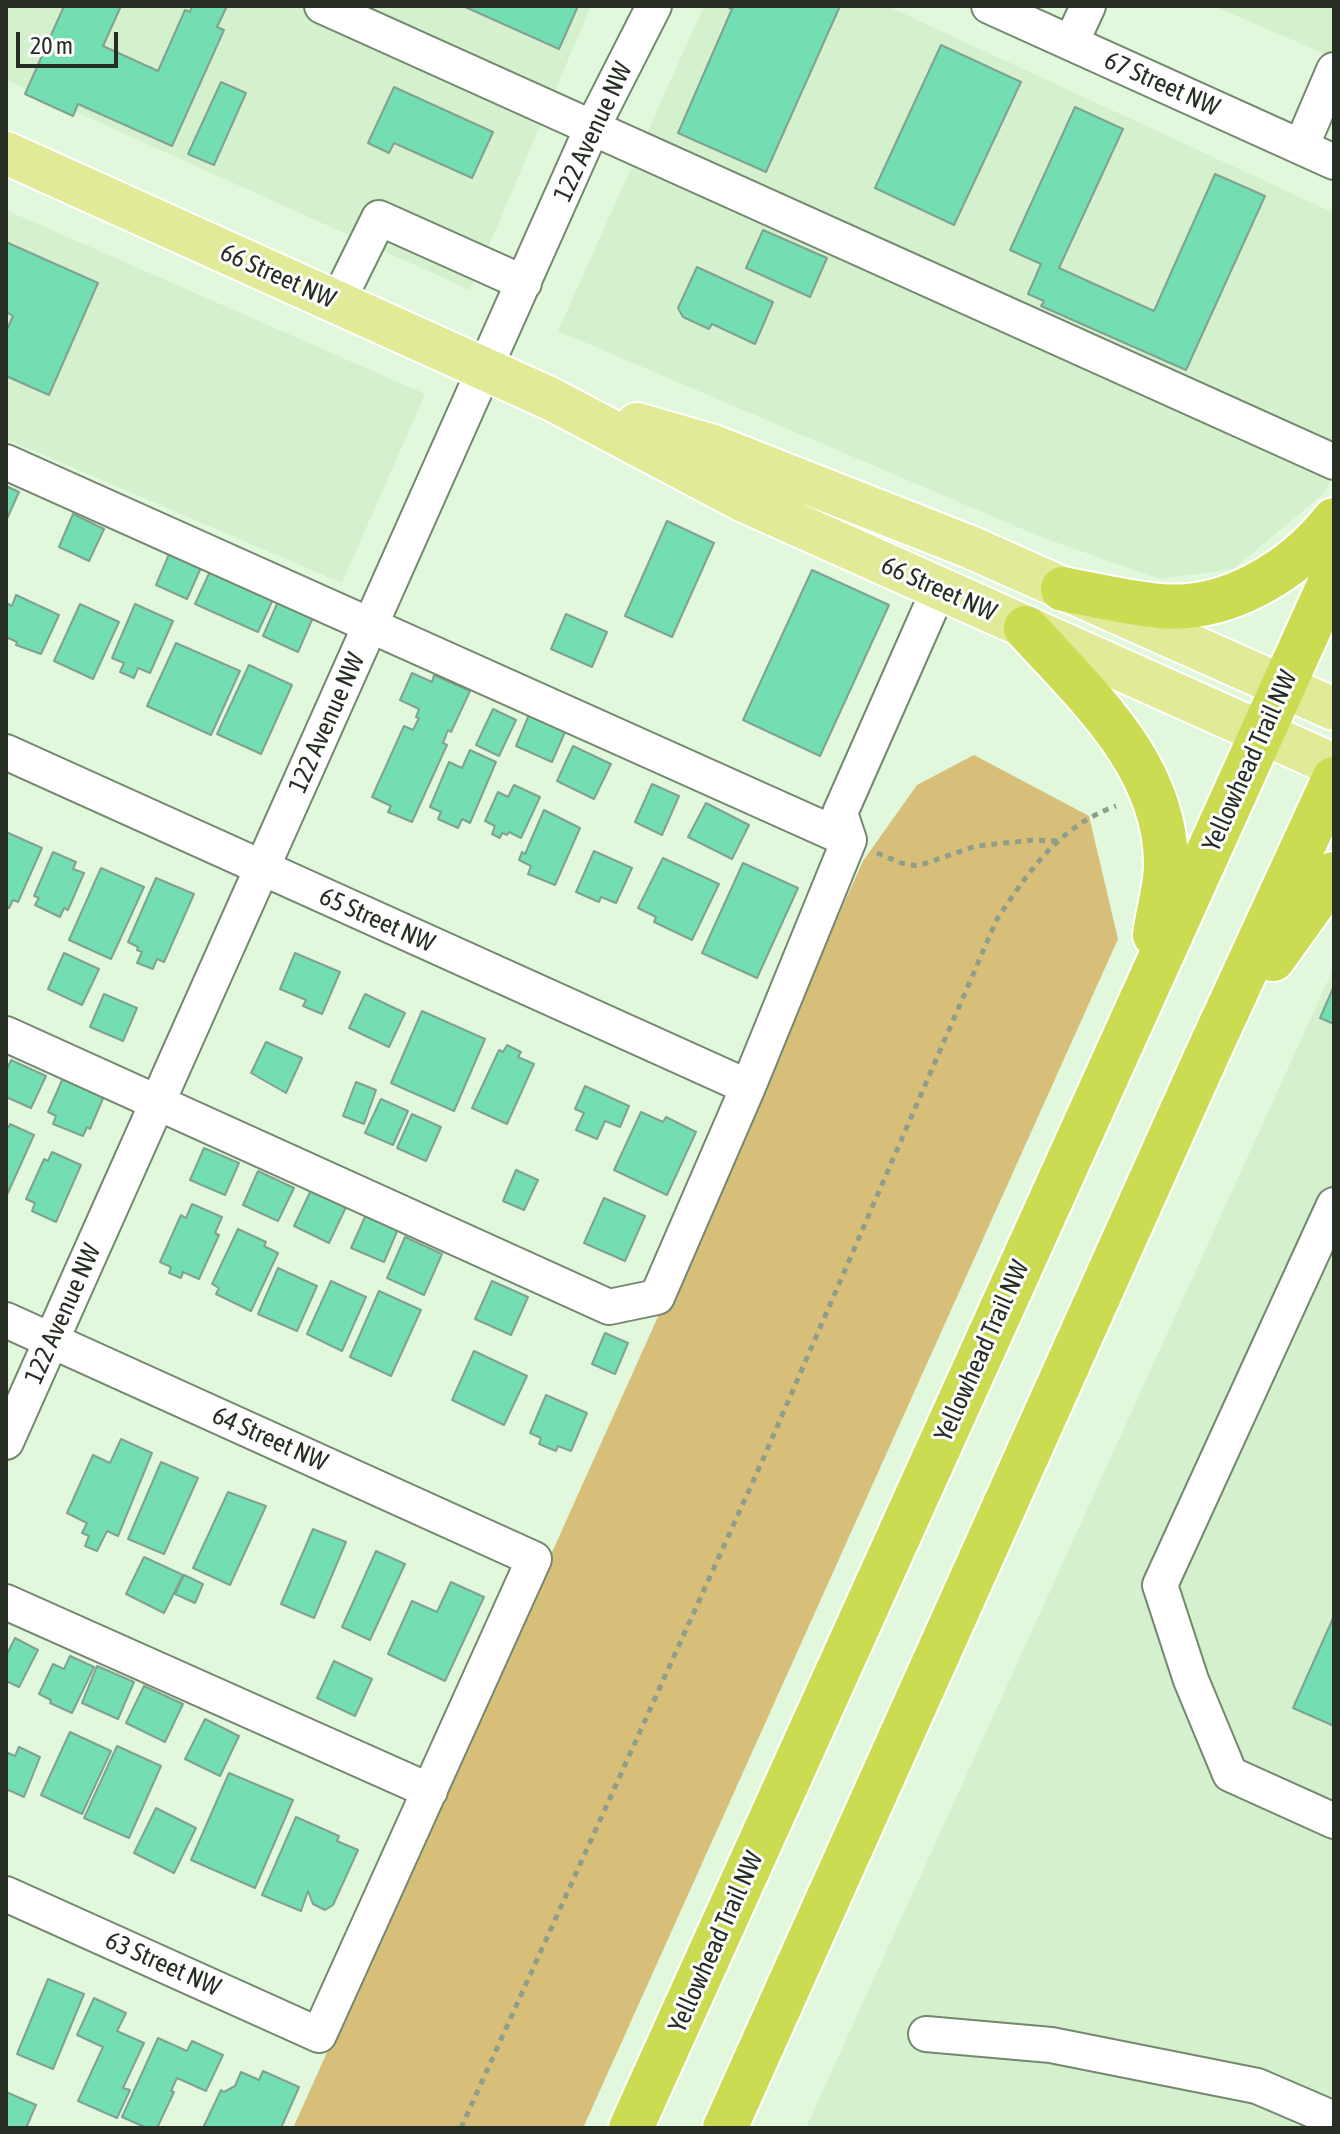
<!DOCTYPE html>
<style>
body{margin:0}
#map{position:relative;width:1340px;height:2134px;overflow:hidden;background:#e1f8dc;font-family:"Asap Condensed",sans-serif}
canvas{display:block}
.frame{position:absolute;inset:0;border:8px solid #262e24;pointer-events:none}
.scale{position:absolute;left:16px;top:32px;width:102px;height:36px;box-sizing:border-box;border:4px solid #262e24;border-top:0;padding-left:10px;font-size:24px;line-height:28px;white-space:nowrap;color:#262e24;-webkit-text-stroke:6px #fefefe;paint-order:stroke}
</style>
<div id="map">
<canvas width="1340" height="2134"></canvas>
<div class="frame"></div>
<div class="scale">20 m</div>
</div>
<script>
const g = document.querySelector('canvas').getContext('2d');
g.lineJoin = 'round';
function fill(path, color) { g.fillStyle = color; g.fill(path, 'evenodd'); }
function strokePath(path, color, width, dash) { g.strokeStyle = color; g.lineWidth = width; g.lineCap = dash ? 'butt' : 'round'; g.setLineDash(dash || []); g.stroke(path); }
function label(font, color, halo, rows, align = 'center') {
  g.font = font + ' "Asap Condensed",sans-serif'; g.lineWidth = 6; g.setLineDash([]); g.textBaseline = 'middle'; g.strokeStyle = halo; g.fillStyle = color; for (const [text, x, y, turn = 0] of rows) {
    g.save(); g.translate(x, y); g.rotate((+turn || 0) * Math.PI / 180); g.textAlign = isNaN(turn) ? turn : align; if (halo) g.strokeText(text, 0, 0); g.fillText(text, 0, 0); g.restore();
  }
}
const built = new Path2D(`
 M6,6H591L470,290L6,80Z
 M704,6H887L1334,213V476L1322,495L1233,569L1160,579L1041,537L558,331Z
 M1214,6H1334V58Z
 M6,210L425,394L342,583L6,439Z
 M1334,967V2128H806Z`);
const green = new Path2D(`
 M974,755L1089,816L1118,939L583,2128H293L863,861L917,785Z`);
const building = new Path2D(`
 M64,6H121L103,46L158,71L185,10L190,12L192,6H227L217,27L224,30L172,146L78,104L73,116L25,94Z
 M463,6H578L559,49Z
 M725,6H840L766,172L678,133L732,9Z
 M941,45L1021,82L954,225L875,188Z
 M221,82L246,93L214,165L188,154Z
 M394,87L493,132L472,178L394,143L389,153L368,143Z
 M1075,107L1123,129L1059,268L1154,311L1215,174L1265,196L1186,370L1041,306L1044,301L1028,294L1041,264L1010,250Z
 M763,230L827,258L810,297L746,268Z
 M6,242L98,283L49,395L6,376V332L13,316L6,312Z
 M697,267L773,302L755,344L712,324L709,329L683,317L678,308Z
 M6,486L19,492L6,521Z
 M73,514L104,529L89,561L59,547Z
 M667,521L714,543L672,637L625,616Z
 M172,547L204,561L187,599L156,585Z
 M212,567L275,595L258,632L195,604Z
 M812,570L889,605L820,756L743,720Z
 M16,595L59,615L41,654L16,645L17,642L6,637V603L12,606Z
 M280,597L315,613L298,652L263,636Z
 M80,604L119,622L93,679L54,661Z
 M135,604L173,621L150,673L138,668L134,678L120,672L124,663L112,658Z
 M566,614L607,632L592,667L551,649Z
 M176,643L240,671L211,735L147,706Z
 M249,665L292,685L261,754L217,734Z
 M412,673L432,682L434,675L470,691L451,732L448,730L443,743L447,745L412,822L388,812L391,806L372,797L404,726L413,730L419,718L416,717L419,709L400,700Z
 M493,709L516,720L499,756L476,745Z
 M531,710L568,725L552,762L516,746Z
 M573,746L611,764L594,799L557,781Z
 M470,750L496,762L470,823L462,819L458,828L438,819L441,812L430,807L449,762L462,768Z
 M652,784L679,796L662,835L635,822Z
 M514,785L540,797L521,838L509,832L507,835L502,833L500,838L492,834L495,826L485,821L498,792L508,797Z
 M706,803L749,825L732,859L688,837Z
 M544,810L580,828L555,885L528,874L531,866L519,860L522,852L525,854Z
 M6,832L42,848L18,902L13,900L9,908L6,907Z
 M594,851L632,868L616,903L601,897L599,902L576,892Z
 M53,852L76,862L73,869L84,873L68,910L64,908L60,917L35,905L39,898L34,896Z
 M663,858L719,884L692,940L654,922L656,917L638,908Z
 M743,863L798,888L757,978L702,953Z
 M101,868L144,887L111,959L69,940Z
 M156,878L194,894L164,962L157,959L153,969L137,963L142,952L137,950L138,947L128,942Z
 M64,953L99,969L82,1005L48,989Z
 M295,953L340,972L322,1014L303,1006L306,1000L280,989Z
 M1334,986V1024L1320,1018Z
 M104,994L137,1008L123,1041L90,1027Z
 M365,994L405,1013L389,1047L349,1028Z
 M422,1011L485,1039L454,1111L391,1083Z
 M266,1042L302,1058L286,1093L251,1073Z
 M507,1045L521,1052L518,1057L534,1064L507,1124L472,1108L499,1050L503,1052Z
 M11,1060L46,1076L31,1108L6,1097V1072Z
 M63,1078L104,1096L90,1129L87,1127L83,1136L53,1124L56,1116L48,1112Z
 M356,1082L376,1090L364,1124L343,1116Z
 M585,1086L629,1106L620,1127L605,1121L597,1139L576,1130L584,1113L575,1109Z
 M381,1099L408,1111L393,1145L365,1133Z
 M641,1112L663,1122L666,1117L696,1132L667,1195L614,1170Z
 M412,1114L441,1127L426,1161L397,1148Z
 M10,1124L34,1135L6,1197V1126L9,1127Z
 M204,1148L239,1163L225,1195L190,1180Z
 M52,1152L81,1165L56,1222L32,1211L35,1203L26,1199L44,1159L48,1161Z
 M516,1170L538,1180L524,1210L503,1201Z
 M258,1171L294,1188L278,1221L243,1205Z
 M312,1188L347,1205L329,1243L294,1226Z
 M604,1198L645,1216L625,1261L584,1243Z
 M192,1204L222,1217L215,1233L219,1235L199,1279L183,1272L181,1278L169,1273L171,1267L160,1262L181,1215L186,1218Z
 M369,1208L401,1222L384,1262L351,1248Z
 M238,1229L266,1242L264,1246L278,1253L251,1311L216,1294L219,1288L212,1284Z
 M405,1237L442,1254L424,1295L387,1278Z
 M278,1268L317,1286L297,1331L258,1314Z
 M331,1281L366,1297L342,1351L307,1334Z
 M492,1281L528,1297L511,1335L475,1319Z
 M379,1291L421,1310L391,1376L350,1357Z
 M605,1333L628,1343L615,1374L592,1364Z
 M474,1351L527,1376L504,1425L452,1400Z
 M546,1395L587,1413L571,1451L558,1446L556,1451L539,1444L541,1438L530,1433Z
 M121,1439L152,1453L118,1536L107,1531L97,1551L85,1546L89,1536L82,1533L87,1523L67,1513L93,1455L110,1463Z
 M161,1462L198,1478L164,1554L128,1539Z
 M228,1492L266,1506L230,1585L193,1568Z
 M313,1529L346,1542L314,1618L281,1604Z
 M376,1551L405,1564L370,1640L342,1627Z
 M144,1557L183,1575L164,1613L126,1594Z
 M184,1575L203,1584L195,1603L175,1594Z
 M451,1582L484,1597L445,1681L388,1654L412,1601L437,1612Z
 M1334,1616V1726L1293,1708Z
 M15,1638L38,1650L19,1687L6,1681V1656Z
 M70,1656L94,1667L72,1713L50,1703L51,1700L39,1694L53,1664L64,1669Z
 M334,1661L372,1679L355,1716L317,1698Z
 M97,1666L134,1682L118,1719L82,1703Z
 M144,1686L183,1704L165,1742L126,1723Z
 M205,1719L239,1736L220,1776L185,1759Z
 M70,1732L111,1751L82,1814L41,1795Z
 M117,1746L161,1766L129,1838L84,1818Z
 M19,1747L40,1757L24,1797L6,1789V1757L8,1753L15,1756Z
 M229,1773L293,1800L255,1888L191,1860Z
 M156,1808L196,1828L174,1873L134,1853Z
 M296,1817L339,1836L337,1841L358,1850L333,1905L325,1910L313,1904L308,1891L301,1911L262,1895Z
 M48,1979L84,1994L53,2069L17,2054Z
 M94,1998L126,2013L117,2031L144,2043L123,2088L130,2090L117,2118L78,2101L103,2047L77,2035Z
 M158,2038L187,2051L192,2041L223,2055L206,2091L177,2078L171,2091L174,2092L157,2128H147L122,2117Z
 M263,2071L299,2087L281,2128H203L221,2090L224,2092L235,2086L241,2072L259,2080Z
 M6,2092L36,2105L26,2128H6Z`);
const path = new Path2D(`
 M877,853L901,863L918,866L976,846L1033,840L1057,841
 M461,2128L764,1457L997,919C1030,870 1058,827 1116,806`);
const minor = new Path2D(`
 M322,6L1334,462
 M989,6L1334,162
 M1071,43L1088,6
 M1301,147L1334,70
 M337,303L379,218L524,283
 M6,462L849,840
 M6,752L748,1087
 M6,1034L609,1307L657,1297L748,1087L849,840L840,813L939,589
 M1334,1205L1160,1585L1191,1680L1230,1774L1334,1821
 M6,1320L534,1559L319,2035L6,1894
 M6,1442L592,128L654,6
 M6,1602L430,1791
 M926,2034L1051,2045L1257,2086L1334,2119`);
const major = new Path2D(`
 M6,153L551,399L742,500L1334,765
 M637,424L713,446L970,547L1334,709`);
const highway = new Path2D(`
 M1063,589C1095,595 1127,603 1160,606C1227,612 1294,571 1334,520
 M1026,628C1087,696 1164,763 1166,861C1167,885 1158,911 1155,935
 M1273,959L1334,874
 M631,2128L1334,574
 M725,2128L1206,1057L1334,779`);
const streetNames = [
 ["67 Street NW",1162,84,24],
 ["122 Avenue NW",593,132,-65],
 ["66 Street NW",278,276,24],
 ["66 Street NW",939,589,24],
 ["122 Avenue NW",327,723,-66],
 ["Yellowhead Trail NW",1250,761,-66],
 ["65 Street NW",377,920,24],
 ["122 Avenue NW",63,1314,-66],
 ["Yellowhead Trail NW",982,1351,-66],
 ["64 Street NW",270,1439,24],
 ["Yellowhead Trail NW",716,1942,-66],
 ["63 Street NW",163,1964,24]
];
fill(built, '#d4f0cd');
fill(green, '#d7bf7a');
fill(building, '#73deb1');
strokePath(building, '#7fa291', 2);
strokePath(minor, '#73886f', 38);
strokePath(major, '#fff', 46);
strokePath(highway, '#fff', 48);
strokePath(path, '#8e9e8a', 5, [6, 6]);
strokePath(minor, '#fff', 34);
strokePath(major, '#e0ea97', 42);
strokePath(highway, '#cbdc52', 44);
label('26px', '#262e24', '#fefefe', streetNames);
</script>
